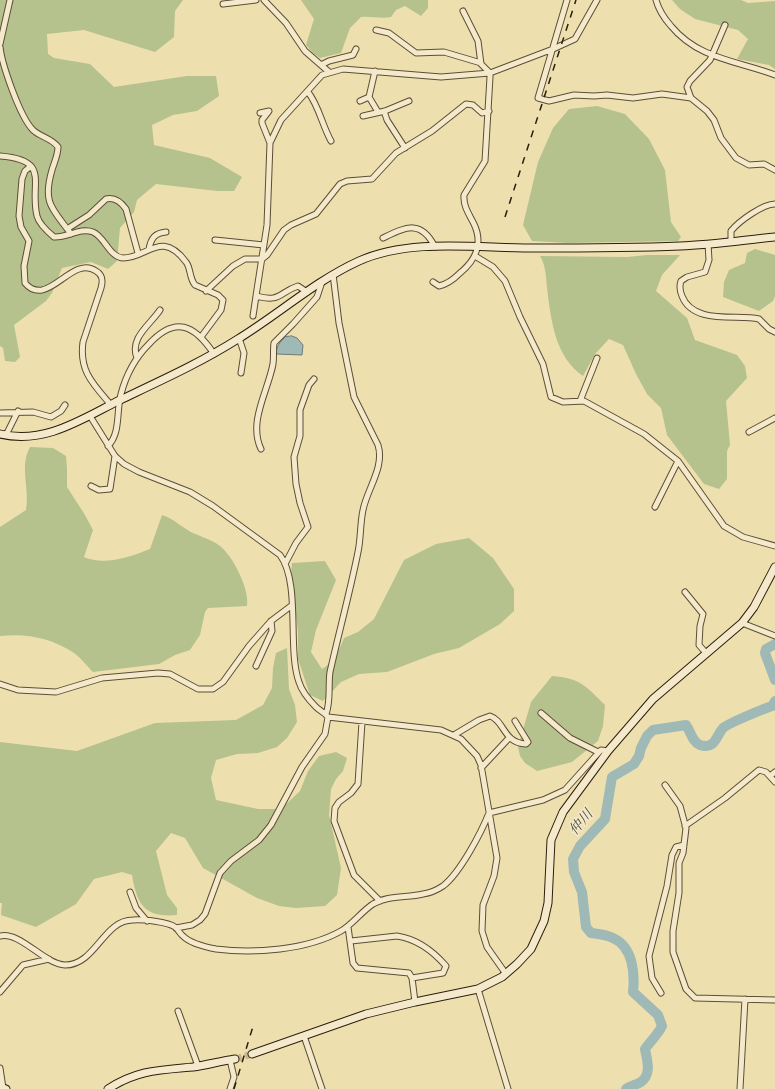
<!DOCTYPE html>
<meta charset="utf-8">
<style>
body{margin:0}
canvas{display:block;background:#eedfaf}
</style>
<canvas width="775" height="1089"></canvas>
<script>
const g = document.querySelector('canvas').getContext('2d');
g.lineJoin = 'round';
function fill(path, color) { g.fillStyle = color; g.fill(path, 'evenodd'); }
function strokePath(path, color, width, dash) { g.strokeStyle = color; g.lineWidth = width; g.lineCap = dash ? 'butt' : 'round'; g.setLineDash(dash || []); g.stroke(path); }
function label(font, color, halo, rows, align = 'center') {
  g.font = font + ' "IM FELL Double Pica","Noto Serif JP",serif'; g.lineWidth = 3; g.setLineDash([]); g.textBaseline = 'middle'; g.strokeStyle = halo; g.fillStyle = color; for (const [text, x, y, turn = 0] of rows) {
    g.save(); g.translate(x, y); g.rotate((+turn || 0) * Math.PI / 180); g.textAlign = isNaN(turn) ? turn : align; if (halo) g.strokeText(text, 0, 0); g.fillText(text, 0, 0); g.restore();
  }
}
const green = new Path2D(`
 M0,0H183L175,11L174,37L155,52L84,30L47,34L48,54L54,58L90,64L114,87L187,76H216L219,96L197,111L173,115L152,125L154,145L210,158L242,177L234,191H217L156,184L137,200L134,212L120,228L117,261L108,269L91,262L62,268L52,293L46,301L14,325L20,357L15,362L5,361L3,348L0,346Z
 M301,0H428V8L421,16L405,6L396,10L391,17C381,19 371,16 361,17L350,28L341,53L320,58L313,53L306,45L314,19Z
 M672,0H741L748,3L775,1V69L769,65L737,59L748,39L738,30L695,19L680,9Z
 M597,106L625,114L649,139L665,170L671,222L681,237L678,241L568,243L532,241L523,225L538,162L553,128L569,109Z
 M755,249L775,255V296L773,301L759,311L723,297L724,282L729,270L745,263L747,253Z
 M647,255H680L662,275L656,291L687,318L695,340L737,355L745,366L747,378L726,401L730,445L727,451V479L719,489L704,484L667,435L661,408L647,394L636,374L623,345L609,339L595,354L583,376C555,357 551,320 547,288C546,277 546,266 540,256L627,257Z
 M30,447L53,448L66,456L67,468V487L85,515L93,530L84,557C104,566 130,557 150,549L162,515C172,518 178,524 186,529C196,536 210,538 220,546C233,556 250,590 247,606L208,608L205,612L200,635L190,650L175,655L159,664L93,672C87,666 81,658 74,653C52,638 26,633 0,636V527L26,510C30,488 19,467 30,447Z
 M469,538L493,558L514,589V611L500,624L459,648L434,654L387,672L359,674L341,682L323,701L310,695L298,659V632L291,573L292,563L325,561L336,580L316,630L311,652L322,669C334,662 339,650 344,638L358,632L374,619L404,560L436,544Z
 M287,648L289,689L295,705L297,722L287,738L277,747L258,753L237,754L216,760L211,778L216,800L258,809H281L300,791L308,771L319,756L336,752L347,758L343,771L336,779L331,789L329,815L341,868L337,895L325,906L296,908L279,906L257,898L203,868L185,838L171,833L156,851L167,895L177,908V915C145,918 137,905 132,875L122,872L94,879L76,904L36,927L1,915L2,903H0V742L77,751L155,723L236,720L263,705L272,688L273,668L276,653Z
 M552,676C580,678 586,686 605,705L603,726L598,741L572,762L537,771L525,763L520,756L518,747L531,702Z`);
const water = new Path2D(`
 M292,336L297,338L303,345L302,355L276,354C277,346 279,343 285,337Z`);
const stream = new Path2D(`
 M772,706L775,709`);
const river = new Path2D(`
 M775,644L766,649L765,653L775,680
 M626,1089C630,1086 636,1085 641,1082C652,1074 647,1060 645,1049C651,1040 657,1036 662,1026L658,1015L633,992C635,973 633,947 613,938C607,935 598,934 591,933L586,927L582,892L574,872L573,859L580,846L605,819L612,777L634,764L639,756L641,748L647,736L653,730L686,725C691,732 692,742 700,745C715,750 716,736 723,728C729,723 763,709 772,706L775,701`);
const secondaryTunnel = new Path2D(`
 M235,1059L252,1054`);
const street = new Path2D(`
 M264,0L286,23L305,51L329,72
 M567,0L538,98L549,101L574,95L594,96L607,95L633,98L662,94L691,98L707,111L714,120L721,138L736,158L749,165L764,164L775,170
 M656,0C659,11 664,18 671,26C698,59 738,61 775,75
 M223,4L256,0
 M376,30L389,33L416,53L444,52L481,63
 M0,44L10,0
 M0,47C2,65 20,117 33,130C40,137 52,138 58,147C58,155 54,163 52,170C42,204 53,209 71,234
 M321,65L329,61L353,55L356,49
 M375,71L369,97L378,112
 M308,92C319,106 322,125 331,141
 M691,98L687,87L690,81L710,60L725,25
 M360,101L369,97
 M384,111L387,120L405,148
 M260,113L269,111L262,120V123L270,143
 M363,116L385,111L409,101
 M0,156C52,160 29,183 37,216C39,224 48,232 54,237C67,238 80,227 93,232C105,237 109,257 123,258C148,258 161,229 186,262C191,268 189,278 195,285L218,295L223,300L221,310L201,337
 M31,166L25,171L22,179L19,216L21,227L29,241L24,266L25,283C29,288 35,291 42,290C59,287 78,258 96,271C103,275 103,281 101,288L83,342C79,371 93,384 111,405
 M67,229L89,215L106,199C115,197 121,202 126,209L138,253
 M383,238C406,227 421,219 435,247
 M215,240L264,245
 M731,242V231C739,221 763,204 775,204
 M708,244L709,260L705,272L687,277L681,281C679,286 680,291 682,296C693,325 737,314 759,319L769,329L775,332
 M149,249C151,238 155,233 166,232
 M475,256L493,267L505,281L520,317L543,364L551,397L563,402L584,401L644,434L678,461L724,526L743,537L775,546
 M433,282L439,286C448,284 454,279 460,273C476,260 483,243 474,224C469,214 463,206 464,195L485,161L490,77V73L481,64L478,41L463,11
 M206,291L233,266L245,259H262L267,255L284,230L291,225L316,214L340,184L347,181L372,179L396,153L432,131L466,104L473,105L482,113L489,111
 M307,292L298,286C279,292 281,303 256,296L267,225L270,143L281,120L322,75L343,69L441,77L490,73L553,49L575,39L597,0
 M253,316L256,296
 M239,338L244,353L241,373
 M137,358C129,338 150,325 160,310
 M580,401L597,358
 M0,413L33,412L51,417L61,411L65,405
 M90,416L115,456L124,464L139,472L190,492L213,506L280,555C301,583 287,649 299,682C302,692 309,700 316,707C320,711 325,713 328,717L441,730L461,739L477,756L481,765L497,858L494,876L483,905L482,931L487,947L506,974
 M749,432L775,418
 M6,435L18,411
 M108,446C121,433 116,411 121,394C126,375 135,358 149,344C175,316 194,324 214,354
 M261,449C248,422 268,391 273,364C274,357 273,350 274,343L293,324L317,297L322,282
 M91,486L99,490L110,489L115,456
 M655,507L678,461
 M285,564L296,543L308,527L300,503L296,484L294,457L300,436V410L309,385L314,379
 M685,592L703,614L700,626L699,645L706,653
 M742,623L775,636
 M256,666L272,631L271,621
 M0,684L18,690L56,692L102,678L158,673L170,674L198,689H213L223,682L249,646L271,621L291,606
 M541,713L570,738L598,752
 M326,714C331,701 328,686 330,672C339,632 350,592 358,552C361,538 360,524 363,510C367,489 385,467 378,445L354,397L339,323L333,274
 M362,722L358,784L351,793L339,802L335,808L334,821L354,875L380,901
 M454,735L479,720L490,716C505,721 503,743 526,744L528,742L515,721
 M481,768L509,738
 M770,776L775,772
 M665,785L680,806L686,828L683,853L679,863V893L673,931V952L686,989L695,998L775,1000
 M685,826L725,798L759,770L766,772L775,782
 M130,892L136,908L147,921
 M348,927L353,963L357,968L409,973L412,978L415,1002
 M176,928L192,925L200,920L205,914L220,873L231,861L259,840L271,825L302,767L325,734L328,717
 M0,936C20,931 44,964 65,965C96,965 103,920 133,920C142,919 168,922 175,927C178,929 180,934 183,936C191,944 205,947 216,949C254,954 307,950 341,931C353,924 361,912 373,904C388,895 407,898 423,894C430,893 437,890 443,886C460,873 481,833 489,813L543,800L565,790L601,750L608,751
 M351,941L397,936C417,939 433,951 446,966L443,973L412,978
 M478,989L508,1089
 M0,992L23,965L49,959
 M661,993L652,978L649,956L667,886L672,855L676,847L684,845
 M178,1011L198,1066
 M304,1036L322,1089
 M0,1068L3,1088
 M230,1089L234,1077L230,1060
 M740,1089L745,999`);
const secondary = new Path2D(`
 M0,434C44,445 82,419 120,400C160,381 200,363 238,339C279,314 315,281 359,261C409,238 477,248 531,248C581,248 631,248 680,246C712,245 744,240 775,237
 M252,1054L366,1014L415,1002L478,989L502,977L517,964L531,949L544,921L548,903L551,840L563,812L608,751L653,699L742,623L754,607L775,567
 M0,1087L6,1089
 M108,1089C137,1070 160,1070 193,1067C207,1065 221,1061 235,1059`);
const rail = new Path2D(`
 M505,217L576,0
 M234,1089L254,1023`);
const waterNames = [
 ["仲川",582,823,-50]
];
fill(green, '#b5c28d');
fill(water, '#9fb9b7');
strokePath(water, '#717b73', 1);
strokePath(stream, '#717b73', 1.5);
strokePath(river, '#9fb9b7', 10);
strokePath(secondaryTunnel, '#c7b88f', 7, [7, 3.5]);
strokePath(street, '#5c4e36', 7);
strokePath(secondary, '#2c1e0e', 9);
strokePath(street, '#f4eacb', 5);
strokePath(secondary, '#f4eacb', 7);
strokePath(rail, '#2c1e0e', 1.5, [7, 7]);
label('italic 14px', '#4e4c41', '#f4eacb', waterNames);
</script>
